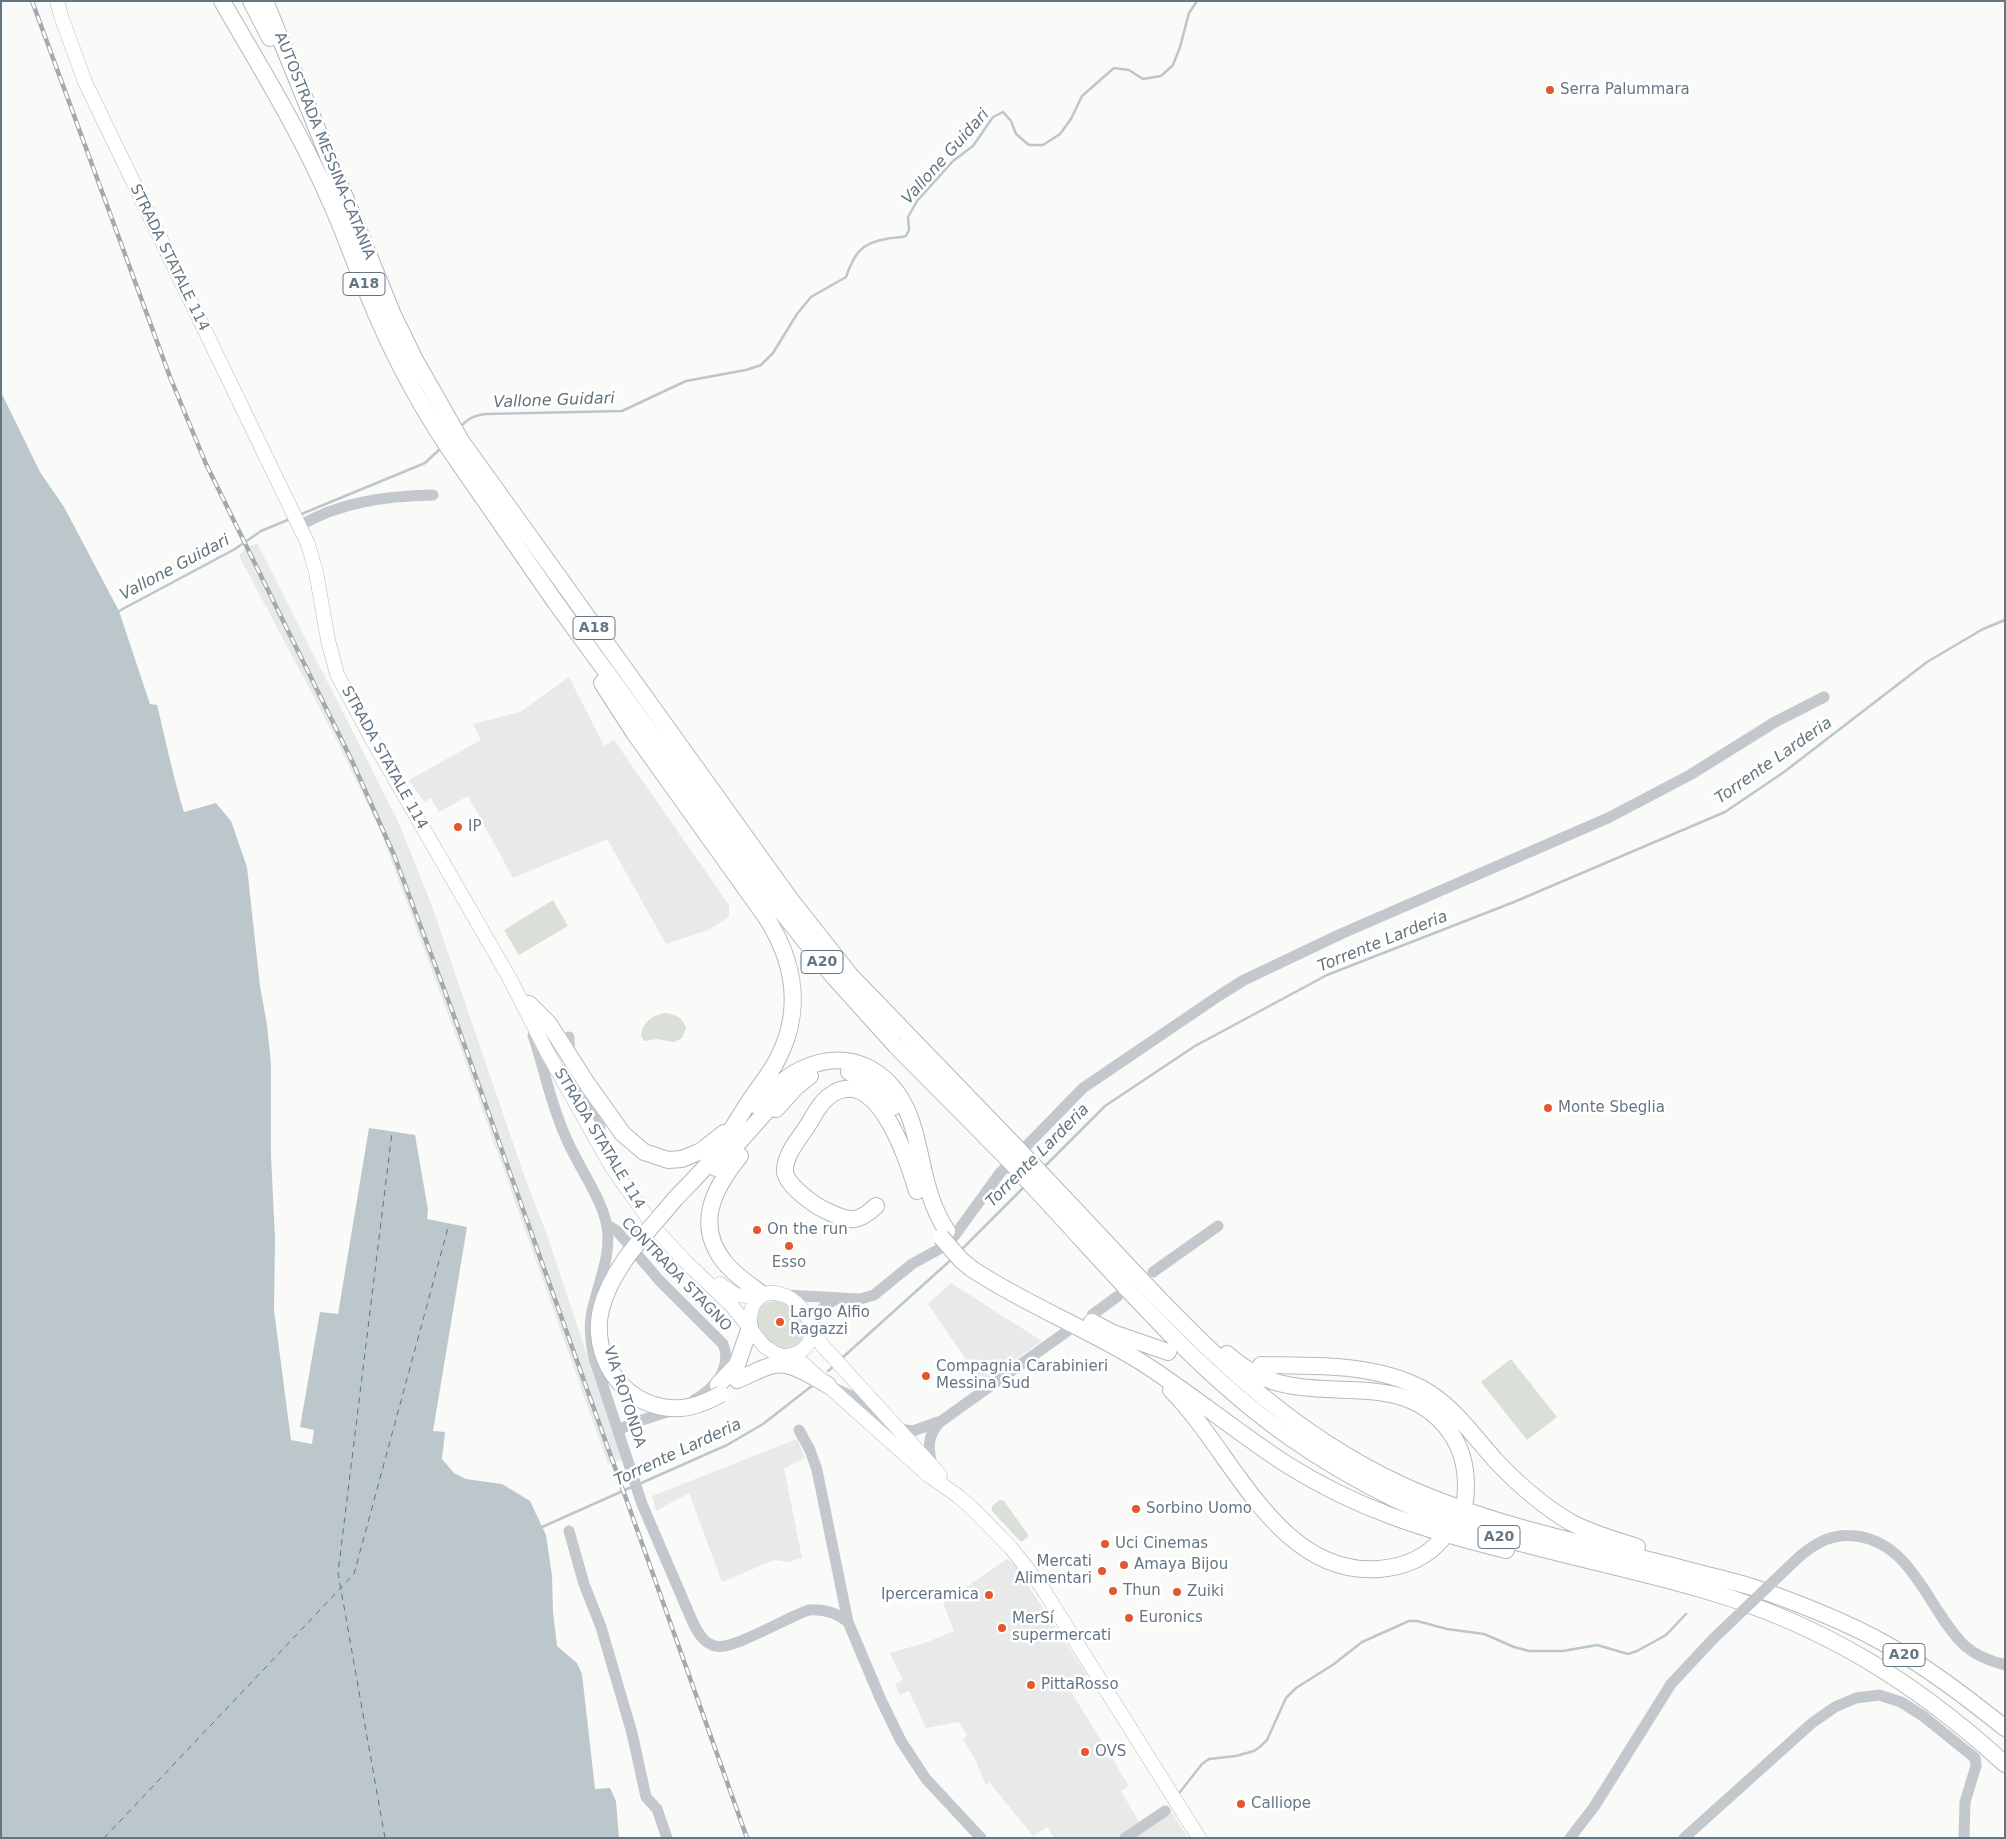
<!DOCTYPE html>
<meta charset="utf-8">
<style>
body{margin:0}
#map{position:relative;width:2006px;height:1839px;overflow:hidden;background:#fafaf8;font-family:"DejaVu Sans",sans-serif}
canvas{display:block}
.frame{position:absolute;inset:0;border:2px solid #657683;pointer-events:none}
</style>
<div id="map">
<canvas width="2006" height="1839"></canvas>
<div class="frame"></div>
</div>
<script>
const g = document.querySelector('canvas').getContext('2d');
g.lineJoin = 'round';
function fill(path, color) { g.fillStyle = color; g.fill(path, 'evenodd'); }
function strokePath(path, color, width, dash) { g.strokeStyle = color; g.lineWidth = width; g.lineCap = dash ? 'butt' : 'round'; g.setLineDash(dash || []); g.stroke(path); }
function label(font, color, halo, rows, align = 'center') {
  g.font = font + ' "DejaVu Sans",sans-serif'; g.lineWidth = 5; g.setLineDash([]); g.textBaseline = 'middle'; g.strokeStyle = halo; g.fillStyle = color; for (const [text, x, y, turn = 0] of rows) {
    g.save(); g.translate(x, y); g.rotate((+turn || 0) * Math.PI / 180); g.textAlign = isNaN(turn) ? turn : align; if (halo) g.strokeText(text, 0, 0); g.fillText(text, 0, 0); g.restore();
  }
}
const built = new Path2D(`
 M257,543L398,821L432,906L524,1175L547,1235L622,1460L608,1464L463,1055L380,830L333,733L239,556L245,549Z
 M569,677L604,746L614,740L729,905V917L708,930L666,944L607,839L513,878L468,796L439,812L431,798L424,802L409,780L481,740L473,724L520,712Z
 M951,1283L1042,1341L982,1383L928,1304Z
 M797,1439L805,1458L784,1468L802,1558L788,1562L774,1560L722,1582L689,1493L656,1511L652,1496Z
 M1007,1559L1014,1564L1087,1675L1069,1688L1129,1786L1121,1791L1140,1823L1168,1806L1188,1838H1054L1047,1827L1033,1836L989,1782L986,1785L976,1761L963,1739L967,1736L959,1722L926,1728L909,1691L900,1695L895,1684L903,1680L890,1653L925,1643L954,1631L943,1603Z`);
const green = new Path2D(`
 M553,900L568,926L519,955L504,930Z
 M664,1013C675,1014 683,1017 686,1028L682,1038L674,1042L657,1039L644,1041L641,1035C643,1022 652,1016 664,1013Z
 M775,1301C784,1303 789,1305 795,1312C806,1323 808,1346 789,1349C763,1353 739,1303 775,1301Z
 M1511,1359L1557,1417L1527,1440L1481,1382Z
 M1000,1500L1004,1501L1029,1536L1021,1542L992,1511V1506Z`);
const water = new Path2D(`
 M1,392L40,472L64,507L119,611L150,704L157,705C166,741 173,777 184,812L216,803L231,821L247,867L260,986L267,1025L271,1064V1156L275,1238L274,1310L291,1440L312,1444L314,1430L300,1427L320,1312L338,1314L369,1128L415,1135L428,1210L427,1219L467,1227L433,1431L445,1432L442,1459L454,1473L466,1479L502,1484L530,1501L546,1535L552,1576L553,1612L557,1646L577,1663L582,1674L595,1789L610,1788L616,1801L619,1838H1Z`);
const stream = new Path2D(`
 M461,426C469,418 475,415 486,414L622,411L686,381L746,370L761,365L773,353L797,314L811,297L846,277C854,254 861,243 886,239C893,237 900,238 906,236L909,230L908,217L917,201L953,161L973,146L993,117L1003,112L1011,121L1016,134L1029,145H1043L1060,134L1071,119L1082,96L1114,68L1129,70L1143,79L1161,76L1173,65L1180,47L1189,13L1197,1
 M299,515L425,463L442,447
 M119,611L235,549L261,531L290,519
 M1043,1168L1105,1106L1195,1046L1327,975L1514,902L1725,812L1784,772L1927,662L1983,629L2005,620
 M960,1251L1025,1186
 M842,1358L953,1258
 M828,1371L834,1366
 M639,1484L727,1445L763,1424L813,1385
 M542,1527L634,1486
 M1180,1792L1202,1764L1209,1759L1236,1756L1254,1751L1261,1746L1267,1740L1286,1698L1296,1688L1334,1664L1362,1642L1409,1621H1417L1447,1629L1484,1634L1514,1647L1529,1651H1563L1597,1645L1628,1654L1637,1651L1666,1635L1686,1614`);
const ferry = new Path2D(`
 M104,1838L354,1574L449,1224
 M385,1838L338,1573L392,1132`);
const minor = new Path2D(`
 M299,526C340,502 386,496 433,495
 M533,1035C544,1068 550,1101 564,1133C575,1162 603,1199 607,1227C612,1257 596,1287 591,1317C589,1331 591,1344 594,1358L642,1504L694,1625C699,1634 704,1643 715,1646C732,1651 789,1616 809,1610C824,1609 837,1613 848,1622
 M569,1037L570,1074
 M576,1091L600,1127
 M607,1225L617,1231L659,1280L723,1344C733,1368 714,1389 694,1400
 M1153,1272L1218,1226
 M785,1295L860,1299L874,1295L912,1264L943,1247L955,1235L1000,1173L1083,1088L1220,995L1244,980L1343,933L1608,818L1690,775L1775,722L1824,697
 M1092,1315L1118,1296
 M812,1327C817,1313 823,1305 837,1299
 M834,1388L853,1397L904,1442
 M899,1429L913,1431L938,1422
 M618,1430L633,1423L673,1410
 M799,1430L810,1450L817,1470L848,1622L881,1700L901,1741L926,1779L981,1838
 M932,1466C928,1448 927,1435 940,1422L1073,1327
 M569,1531L584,1584L601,1627L632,1733L646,1797L657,1809L667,1838
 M1800,1556C1817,1542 1833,1533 1856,1536C1913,1543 1928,1610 1964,1645C1975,1655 1990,1661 2005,1665
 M1125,1838L1165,1811
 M1570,1838L1594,1807L1671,1684L1714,1638
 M1684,1838L1812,1723L1835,1707L1856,1698L1879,1695L1901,1702L1923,1716L1975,1758L1976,1766L1965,1802L1964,1838`);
const major = new Path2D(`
 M57,1L61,16L85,82L308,544L316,572L328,640L337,674L373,741L510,979L547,1052L613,1169L657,1231L686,1262L732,1306L764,1346L776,1354L801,1362L808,1368L928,1475L958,1496L975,1511L1011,1548L1041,1586L1199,1838
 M720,1284L736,1295L758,1297
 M750,1327C747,1269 812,1294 812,1336C808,1348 798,1355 786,1356
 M812,1330L822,1345L940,1475`);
const highway = new Path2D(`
 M222,1C260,67 300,131 330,201C344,231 354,262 367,292C389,347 417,401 450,450L556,603L777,906L833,976L896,1046L1007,1158
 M251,1L270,38
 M265,1L393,315L415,360L461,441L790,899L850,975L1016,1147
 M602,683L635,734L766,917C796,964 803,1014 775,1064C767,1078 757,1089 749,1102C738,1119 727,1137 716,1154C704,1170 689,1184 675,1199
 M529,1004L549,1024L588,1085L623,1134L644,1152L668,1160L682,1159L701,1151L724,1133
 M849,1072C868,1077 883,1090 893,1107
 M755,1105C770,1093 782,1079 800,1070C852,1044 898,1074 913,1127C924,1164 925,1197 947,1231
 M776,1109L796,1087L810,1076
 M740,1156C713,1189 694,1226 726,1264C736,1276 750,1285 762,1294
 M716,1168L779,1097
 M1064,1198C1169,1308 1261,1421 1404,1486C1492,1526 1587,1544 1680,1568C1705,1575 1730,1580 1755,1588C1798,1603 1842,1620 1882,1642C1926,1666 1966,1697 2005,1728
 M876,1206C858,1223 850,1222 829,1212C816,1207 787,1186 785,1172C784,1156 798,1140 806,1128C813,1118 818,1105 828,1097C876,1059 908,1161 917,1191
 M1053,1208C1127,1288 1199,1373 1288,1436C1322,1460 1358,1481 1395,1499C1493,1545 1601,1559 1704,1590C1822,1624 1915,1682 2005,1764
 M972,1269C1025,1304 1084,1327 1138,1360C1189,1392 1235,1431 1286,1464C1357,1509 1425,1530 1506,1550
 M1092,1322L1113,1333L1168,1352
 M1227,1354C1244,1369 1265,1381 1288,1385C1346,1397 1409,1375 1450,1432C1465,1453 1468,1476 1465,1501
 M1261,1365C1314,1366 1373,1363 1421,1388C1453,1405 1473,1436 1497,1462C1518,1484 1543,1506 1570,1522C1590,1533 1615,1540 1637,1547
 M737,1380C748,1376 759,1369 770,1366C789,1359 812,1377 828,1385
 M718,1385L737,1365L750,1327
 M1171,1390C1231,1449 1277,1577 1379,1569C1404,1567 1426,1558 1442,1539`);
const rail = new Path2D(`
 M32,1L170,377L206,464L352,761L394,855L453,1013L747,1838`);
const minorBridge = new Path2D(`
 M1714,1638L1800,1556`);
const highwayBridge = new Path2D(`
 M1016,1147L1064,1198
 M1007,1158L1053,1208
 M675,1199C648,1232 612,1266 601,1309C590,1355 621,1404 670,1408C688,1410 705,1403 721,1394
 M941,1237L961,1260L972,1269`);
const markers = [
 [1550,90,5,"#e4572e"],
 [458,827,5,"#e4572e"],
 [1548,1108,5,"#e4572e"],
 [757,1230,5,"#e4572e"],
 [789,1246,5,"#e4572e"],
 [780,1322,5,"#e4572e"],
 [926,1376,5,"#e4572e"],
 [1136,1509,5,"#e4572e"],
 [1105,1544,5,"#e4572e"],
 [1124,1565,5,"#e4572e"],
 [1102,1571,5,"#e4572e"],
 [1113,1591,5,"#e4572e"],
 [1177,1592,5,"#e4572e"],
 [989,1595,5,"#e4572e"],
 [1129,1618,5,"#e4572e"],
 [1002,1628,5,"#e4572e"],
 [1031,1685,5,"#e4572e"],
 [1085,1752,5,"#e4572e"],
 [1241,1804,5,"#e4572e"]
];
const shields = [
 [364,284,42],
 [594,628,42],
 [822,962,42],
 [1499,1537,42],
 [1904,1655,42]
];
const shieldNames = [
 ["A18",364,284],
 ["A18",594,628],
 ["A20",822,962],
 ["A20",1499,1537],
 ["A20",1904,1655]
];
const poiNames = [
 ["Serra Palummara",1560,90],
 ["IP",468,827],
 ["Monte Sbeglia",1558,1108],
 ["On the run",767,1230],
 ["Esso",789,1263,"center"],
 ["Largo Alfio",790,1313],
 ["Ragazzi",790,1330],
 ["Compagnia Carabinieri",936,1367],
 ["Messina Sud",936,1384],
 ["Sorbino Uomo",1146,1509],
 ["Uci Cinemas",1115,1544],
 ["Mercati",1092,1562,"right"],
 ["Alimentari",1092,1579,"right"],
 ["Amaya Bijou",1134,1565],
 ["Thun",1123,1591],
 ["Zuiki",1187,1592],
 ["Iperceramica",979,1595,"right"],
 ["Euronics",1139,1618],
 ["MerSí",1012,1619],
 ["supermercati",1012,1636],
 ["PittaRosso",1041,1685],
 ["OVS",1095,1752],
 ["Calliope",1251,1804]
];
const streetNames = [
 ["AUTOSTRADA MESSINA-CATANIA",324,146,68],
 ["STRADA STATALE 114",169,258,64],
 ["STRADA STATALE 114",384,758,61],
 ["STRADA STATALE 114",599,1139,59],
 ["CONTRADA STAGNO",676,1275,46],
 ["VIA ROTONDA",624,1397,72]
];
const waterNames = [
 ["Vallone Guidari",946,157,-48],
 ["Vallone Guidari",554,401,-2],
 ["Vallone Guidari",175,568,-28],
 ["Torrente Larderia",1774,761,-35],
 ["Torrente Larderia",1383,942,-22],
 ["Torrente Larderia",1038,1156,-45],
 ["Torrente Larderia",678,1453,-25]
];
fill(built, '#e8e9e9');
fill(green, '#dadfd7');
fill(water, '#bbc7cb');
strokePath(stream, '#bbc7cb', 2.5);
strokePath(ferry, '#60757c', 1, [6, 5]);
strokePath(major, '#b5babe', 15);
strokePath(highway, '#b4b9bd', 18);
strokePath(minor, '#c3c8cc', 11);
strokePath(major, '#fff', 14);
strokePath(highway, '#fff', 16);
strokePath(rail, '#a2aab0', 4.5);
strokePath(rail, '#fff', 2.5, [8]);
strokePath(highwayBridge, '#b4b9bd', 18, []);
strokePath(minorBridge, '#c3c8cc', 11);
strokePath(highwayBridge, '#fff', 16);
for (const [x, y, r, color] of markers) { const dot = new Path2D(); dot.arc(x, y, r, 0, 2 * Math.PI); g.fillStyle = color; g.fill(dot); strokePath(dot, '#fff', 2); }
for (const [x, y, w] of shields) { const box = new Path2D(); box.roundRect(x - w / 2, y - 11.5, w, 23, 4); g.fillStyle = '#fff'; g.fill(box); strokePath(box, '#657683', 1); }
label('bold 14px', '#657683', null, shieldNames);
label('15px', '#657683', '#fff', poiNames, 'left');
label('15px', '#657683', '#fff', streetNames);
label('italic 16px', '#60757c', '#fff', waterNames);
</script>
